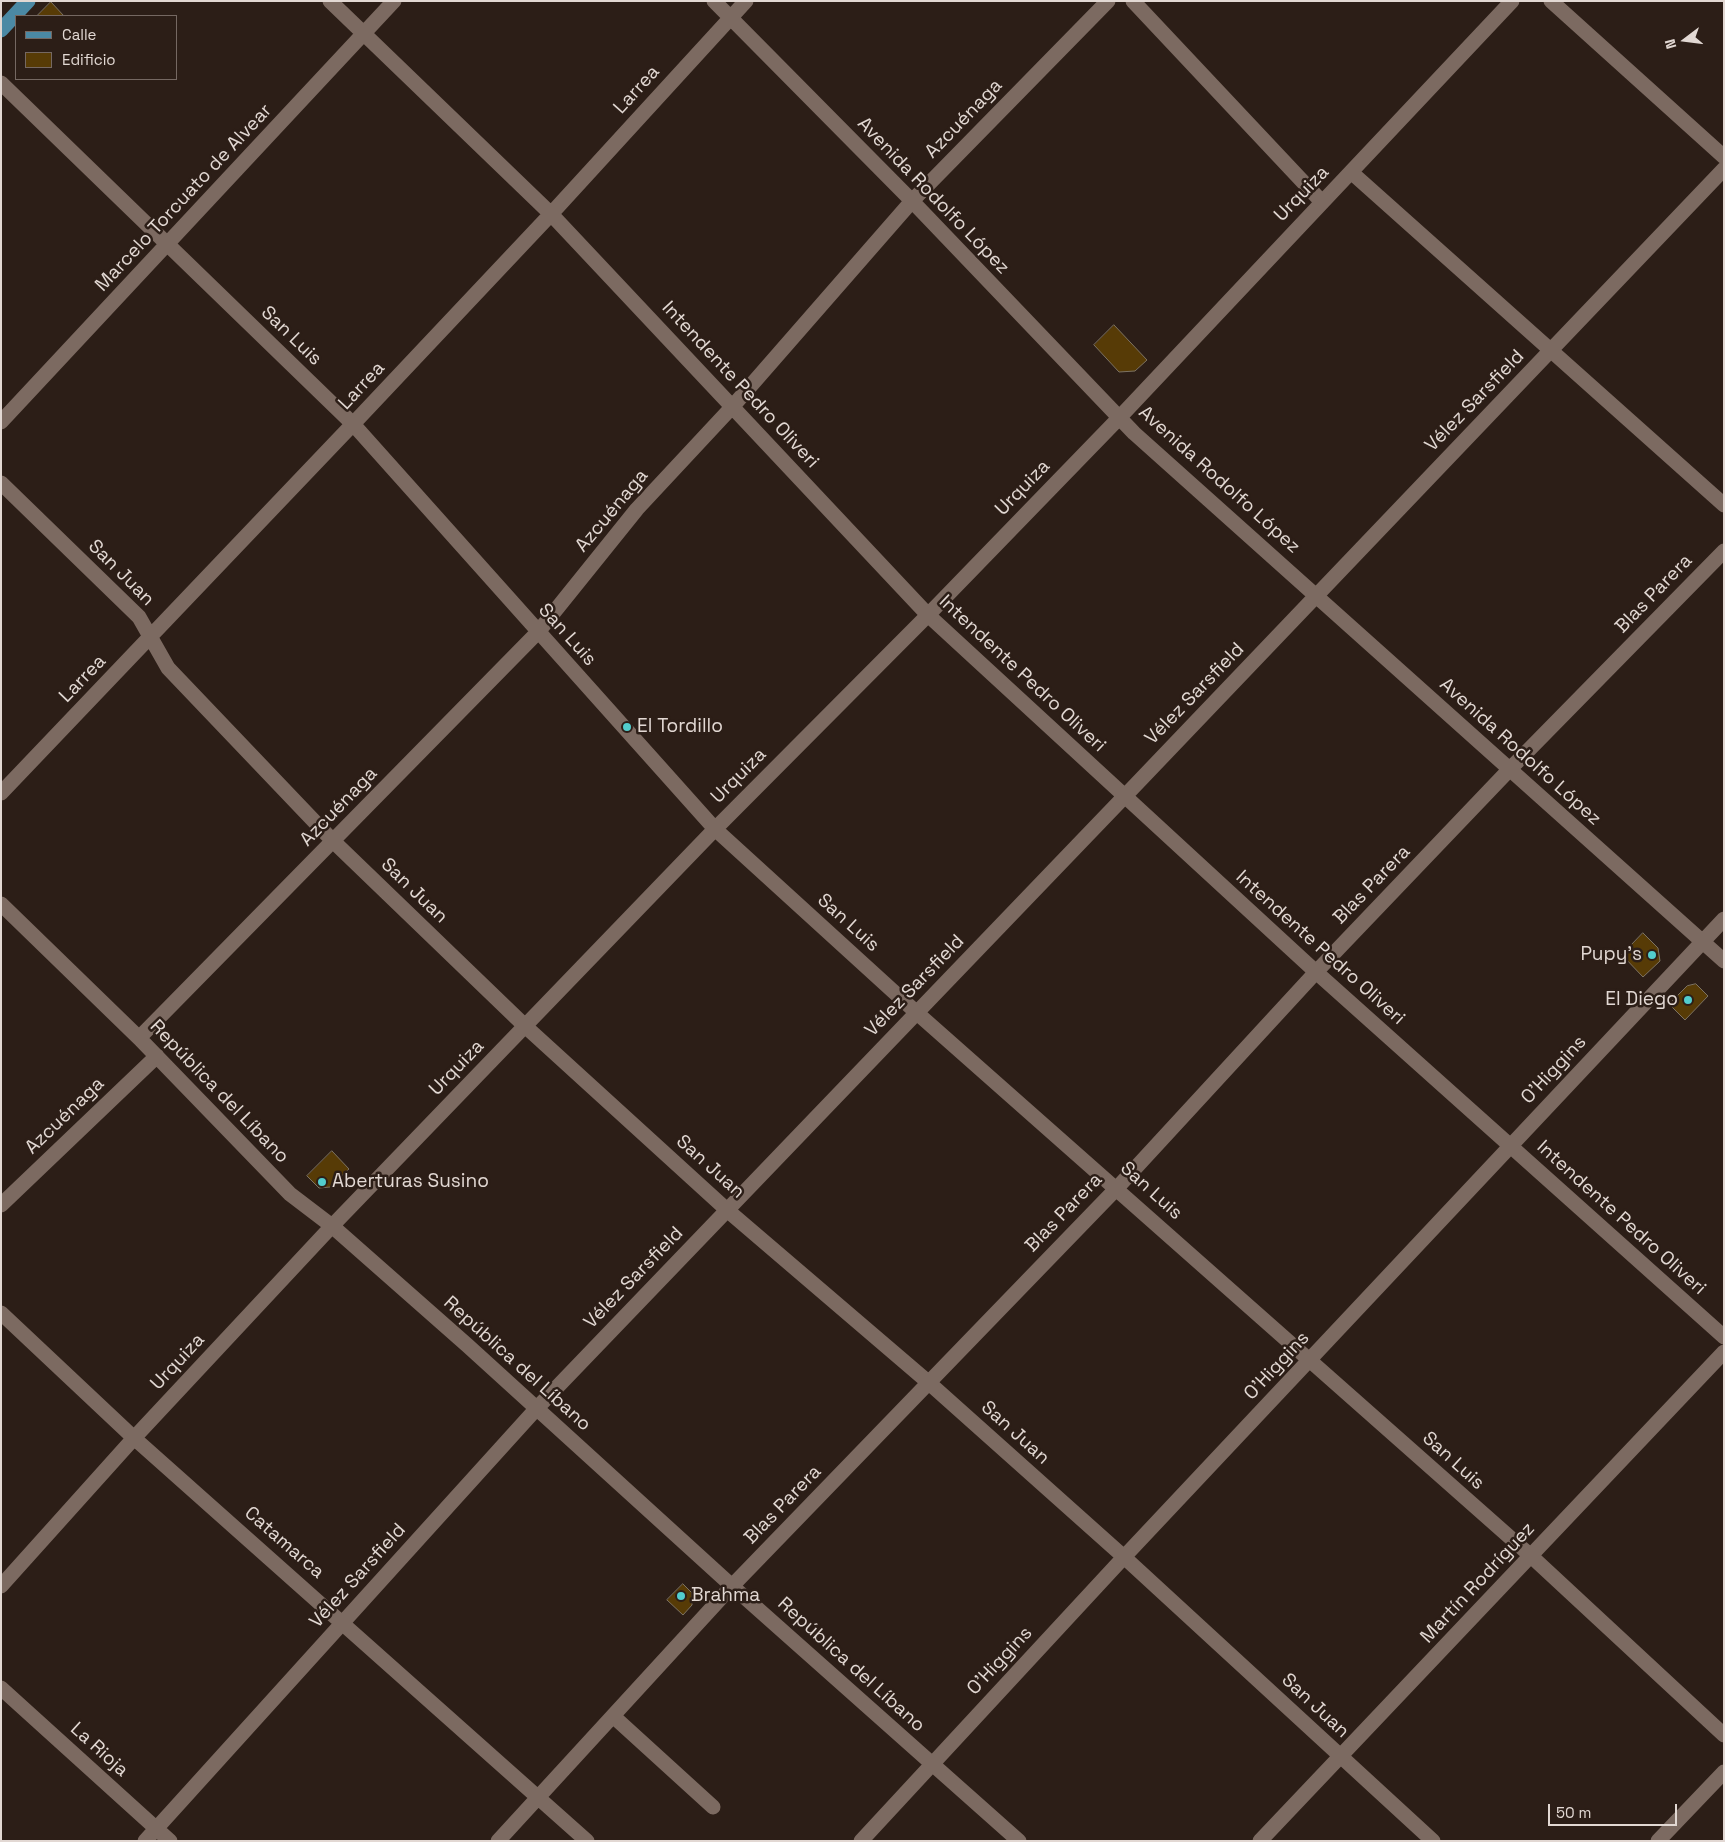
<!DOCTYPE html>
<meta charset="utf-8">
<style>
body{margin:0}
#map{position:relative;width:1725px;height:1842px;overflow:hidden;background:#2c1e17;font-family:"Space Grotesk",sans-serif}
canvas{display:block}
.frame{position:absolute;inset:0;border:2px solid #e2d8d3;pointer-events:none}
.legend{position:absolute;left:15px;top:15px;width:162px;height:65px;box-sizing:border-box;background:#2c1e17;border:1px solid #756862;margin:0;padding:6px 9px;list-style:none;font-size:15px;color:#e2d8d3}
.legend li{display:flex;align-items:center;gap:10px;height:25px}
.legend b{width:25px;border:1px solid #756862}
.north{position:absolute;left:1660px;top:15px;width:50px;height:50px;-webkit-text-stroke:4px #2c1e17;paint-order:stroke;rotate:255deg;font-size:14px;font-weight:700;line-height:20px;text-align:center;color:#e2d8d3}
.north::after{content:'';display:block;margin:auto;width:18px;height:22px;background:#e2d8d3;clip-path:polygon(50% 0,100% 100%,50% 72%,0 100%)}
.scale{position:absolute;left:1548px;top:1804px;width:129px;height:22px;box-sizing:border-box;border:2px solid #e2d8d3;border-top:0;padding-left:6px;font-size:15px;line-height:18px;white-space:nowrap;color:#e2d8d3;-webkit-text-stroke:4px #2c1e17;paint-order:stroke}
</style>
<div id="map">
<canvas width="1725" height="1842"></canvas>
<div class="frame"></div>
<ul class="legend">
<li><b style="height:6px;background:#4b89a4"></b>Calle</li>
<li><b style="height:14px;background:#573b06"></b>Edificio</li>
</ul>
<div class="north">N</div>
<div class="scale">50 m</div>
</div>
<script>
const g = document.querySelector('canvas').getContext('2d');
g.lineJoin = 'round';
function fill(path, color) { g.fillStyle = color; g.fill(path, 'evenodd'); }
function strokePath(path, color, width, dash) { g.strokeStyle = color; g.lineWidth = width; g.lineCap = dash ? 'butt' : 'round'; g.setLineDash(dash || []); g.stroke(path); }
function label(font, color, halo, rows, align = 'center') {
  g.font = font + ' "Space Grotesk",sans-serif'; g.lineWidth = 5; g.setLineDash([]); g.textBaseline = 'middle'; g.strokeStyle = halo; g.fillStyle = color; for (const [text, x, y, turn = 0] of rows) {
    g.save(); g.translate(x, y); g.rotate((+turn || 0) * Math.PI / 180); g.textAlign = isNaN(turn) ? turn : align; if (halo) g.strokeText(text, 0, 0); g.fillText(text, 0, 0); g.restore();
  }
}
const building = new Path2D(`
 M51,2L64,16H37Z
 M1114,325L1147,360L1135,371L1119,372L1094,345Z
 M1643,933L1658,948L1660,961L1643,977L1622,955Z
 M1696,984L1708,996L1685,1020L1669,1004L1687,986Z
 M332,1151L349,1169L330,1187L319,1188L307,1176Z
 M683,1584L692,1593V1605L683,1615L667,1600Z`);
const minor = new Path2D(`
 M330,1L551,214L928,615L1316,972L1724,1337
 M714,1L912,201L1134,433L1724,961
 M1133,1L1321,201
 M1551,1L1724,157
 M1,83L353,424L715,829L917,1013L1531,1556L1724,1735
 M1351,172L1724,505
 M1,422L394,1
 M1,483L139,617L168,668L333,841L525,1026L727,1210L928,1382L1124,1557L1433,1841
 M1,793L353,424L551,214L746,1
 M1,904L139,1038L290,1194L332,1226L467,1345L732,1586L1019,1841
 M139,1038L538,632L637,509L733,406L912,201L1108,1
 M1,1205L157,1056
 M1,1313L134,1438L587,1841
 M1,1586L134,1438L332,1226L715,829L928,615L1119,418L1512,1
 M1,1688L170,1841
 M613,1716L713,1807
 M145,1841L537,1408L1124,797L1724,169
 M498,1841L732,1586L1117,1188L1316,972L1509,770L1724,551
 M861,1841L1124,1557L1724,919
 M1260,1841L1724,1352
 M1658,1841L1724,1772`);
const major = new Path2D(`
 M1,30L28,1`);
const markers = [
 [627,727,5,"#52cdcd"],
 [1652,955,5,"#52cdcd"],
 [1688,1000,5,"#52cdcd"],
 [322,1182,5,"#52cdcd"],
 [681,1596,5,"#52cdcd"]
];
const streetNames = [
 ["Larrea",637,90,-48],
 ["Azcuénaga",964,119,-46],
 ["Urquiza",1302,194,-46],
 ["Avenida Rodolfo López",933,196,46],
 ["Marcelo Torcuato de Alvear",184,198,-47],
 ["San Luis",291,336,44],
 ["Intendente Pedro Oliveri",740,385,47],
 ["Larrea",362,386,-47],
 ["Vélez Sarsfield",1475,401,-46],
 ["Avenida Rodolfo López",1219,480,42],
 ["Urquiza",1023,488,-46],
 ["Azcuénaga",612,511,-50],
 ["San Juan",121,573,45],
 ["Blas Parera",1654,594,-46],
 ["San Luis",567,635,48],
 ["Intendente Pedro Oliveri",1022,674,43],
 ["Larrea",83,679,-46],
 ["Vélez Sarsfield",1195,694,-46],
 ["Avenida Rodolfo López",1520,752,42],
 ["Urquiza",739,776,-45],
 ["Azcuénaga",339,807,-46],
 ["Blas Parera",1372,885,-46],
 ["San Juan",414,891,44],
 ["San Luis",848,923,42],
 ["Intendente Pedro Oliveri",1320,948,42],
 ["Vélez Sarsfield",915,986,-46],
 ["Urquiza",457,1068,-46],
 ["O'Higgins",1554,1070,-47],
 ["República del Líbano",219,1092,46],
 ["Azcuénaga",65,1116,-44],
 ["San Juan",710,1167,42],
 ["San Luis",1151,1191,42],
 ["Blas Parera",1064,1213,-46],
 ["Intendente Pedro Oliveri",1621,1218,42],
 ["Vélez Sarsfield",634,1278,-46],
 ["Urquiza",178,1362,-47],
 ["República del Líbano",517,1364,42],
 ["O'Higgins",1277,1366,-47],
 ["San Juan",1015,1433,42],
 ["San Luis",1453,1461,42],
 ["Blas Parera",783,1505,-46],
 ["Catamarca",284,1543,41],
 ["Vélez Sarsfield",358,1576,-48],
 ["Martín Rodríguez",1478,1583,-47],
 ["O'Higgins",1000,1661,-47],
 ["República del Líbano",851,1665,42],
 ["San Juan",1315,1706,43],
 ["La Rioja",99,1750,42]
];
const poiNames = [
 ["El Tordillo",637,727],
 ["Pupy's",1642,955,"right"],
 ["El Diego",1678,1000,"right"],
 ["Aberturas Susino",332,1182],
 ["Brahma",691,1596]
];
fill(building, '#573b06');
strokePath(building, '#7d7363', 1);
strokePath(minor, '#7c6a61', 15);
strokePath(major, '#4b89a4', 15);
for (const [x, y, r, color] of markers) { const dot = new Path2D(); dot.arc(x, y, r, 0, 2 * Math.PI); g.fillStyle = color; g.fill(dot); strokePath(dot, '#2c1e17', 2); }
label('19px', '#e2d8d3', '#2c1e17', streetNames);
label('19px', '#e2d8d3', '#2c1e17', poiNames, 'left');
</script>
